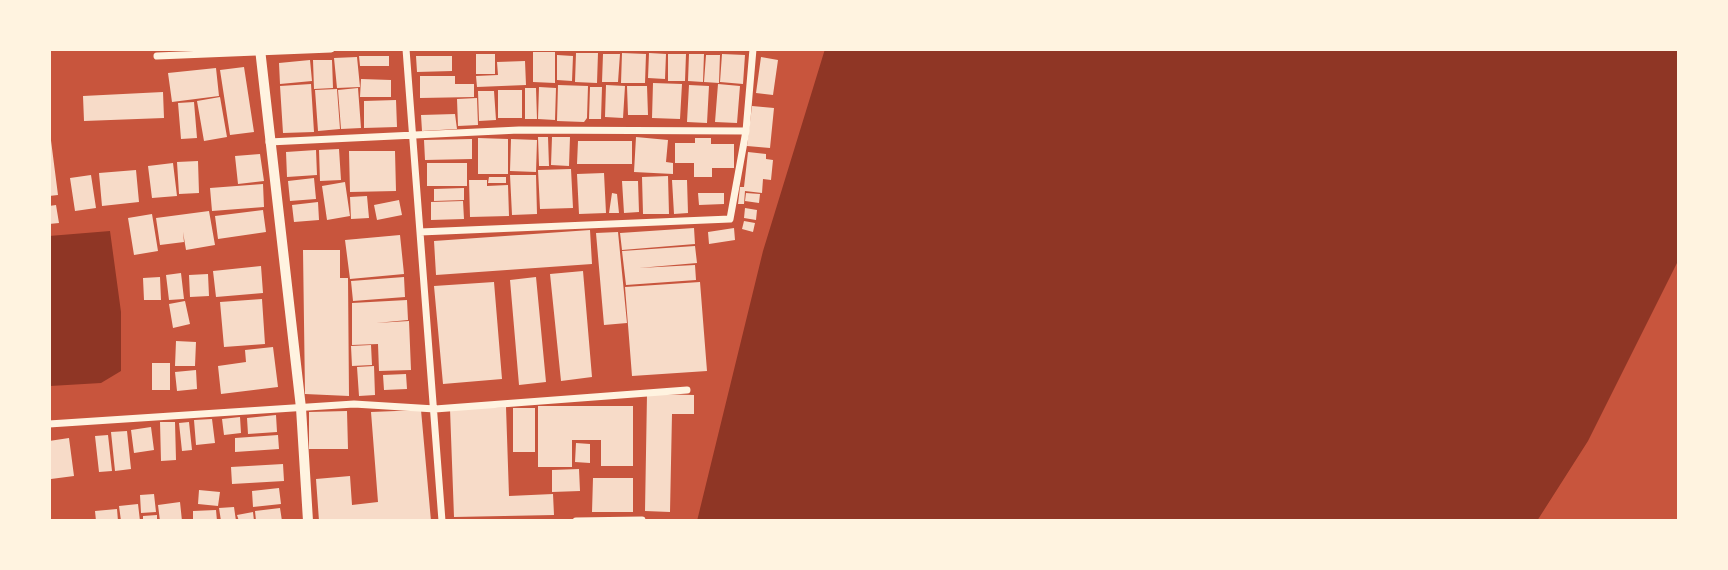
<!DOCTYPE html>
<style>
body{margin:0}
#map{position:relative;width:1728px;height:570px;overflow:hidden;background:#c8553d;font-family:Karla,sans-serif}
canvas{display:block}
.frame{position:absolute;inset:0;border:51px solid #fff3e0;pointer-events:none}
</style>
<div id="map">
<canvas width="1728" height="570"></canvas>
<div class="frame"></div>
</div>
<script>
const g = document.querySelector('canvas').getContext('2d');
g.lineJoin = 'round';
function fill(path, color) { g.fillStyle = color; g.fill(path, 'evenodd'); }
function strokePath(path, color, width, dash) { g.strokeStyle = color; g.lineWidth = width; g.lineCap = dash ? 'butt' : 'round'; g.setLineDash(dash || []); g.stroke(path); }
const water = new Path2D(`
 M825,49H1679V259L1588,441L1537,521H697L763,251Z
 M110,231L121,312V371L101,383L50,386L49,236Z`);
const building = new Path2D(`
 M533,52H555V83L533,82Z
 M576,53H598L597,83L575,82Z
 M622,53L646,54L645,83H621Z
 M649,53L666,54L665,79L648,78Z
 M476,54H495V74H476Z
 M603,54H620L618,82H602Z
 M668,54H686L685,81H668Z
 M689,54H704L703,82L688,81Z
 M722,54L745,55L743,84L720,82Z
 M557,55L573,56L572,81L557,80Z
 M706,55H720L719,83L704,82Z
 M359,56H389V66H360Z
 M416,56H452V71L417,72Z
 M357,57L360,87L337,88L334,58Z
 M761,57L778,60L773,95L756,93Z
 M310,60L312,81L280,84L279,63Z
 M313,60H332L333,88L314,89Z
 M525,61L526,85L477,87L476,76L498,75L497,62Z
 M244,67L254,132L230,135L220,70Z
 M216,68L219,96L172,102L168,73Z
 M420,76H455V84H474V97L420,98Z
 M361,79L391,80V97H360Z
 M653,83L682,84L680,119L652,118Z
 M311,84L314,132L283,133L280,86Z
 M718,84L740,86L737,123L715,122Z
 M558,85L588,86L587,118L584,122L557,121Z
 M606,85L625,86L623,118L605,117Z
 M689,85L709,86L707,123L687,122Z
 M627,86H647L648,115H628Z
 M539,87L556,88L555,120L538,119Z
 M590,87H602L601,119H589Z
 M358,88L361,128L341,129L338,90Z
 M525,88H536L537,119H525Z
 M337,89L340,129L318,131L315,90Z
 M498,90H522V118H498Z
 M478,91H494L496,120L479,121Z
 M163,92L164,118L84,121L83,96Z
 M220,97L227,137L204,141L197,101Z
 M477,98L478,125L458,126L457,99Z
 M396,100L397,127L364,128V101Z
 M194,102L197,138L181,139L178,103Z
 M752,106L774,108L770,148L747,146Z
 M455,114L457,129L422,131L421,115Z
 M49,125L58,195L49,196Z
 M538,137H548L549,166H539Z
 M552,137H570L569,166L551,165Z
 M636,137L668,140L666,162L673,163V174L634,172Z
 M478,138L508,139V174H478Z
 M695,138H711V144H734V168H712V177H694V163H675V143H695Z
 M472,139V159L425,160L424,140Z
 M511,139L537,140L536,172L510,171Z
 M578,141H632V164H577Z
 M339,149L341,180L320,181L319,150Z
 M316,150L317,175L287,177L286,152Z
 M349,151H395L396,191L350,192Z
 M748,152L766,154V159L773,160L771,180L763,179L762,193L745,191L744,204H738L740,187H744Z
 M260,154L264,181L238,184L235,156Z
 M198,161L199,193L179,194L177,162Z
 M173,163L177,196L152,198L148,166Z
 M427,163H467V186H427Z
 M571,169L573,208L540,209L538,170Z
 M136,170L139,202L102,206L99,173Z
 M604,173L606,213L579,214L577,174Z
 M91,175L96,208L75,211L70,178Z
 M510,175H536L537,214L512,215Z
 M668,176L669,214H643L642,177Z
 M489,177H506V183H488Z
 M314,178L316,199L290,201L288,181Z
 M469,180H487V186L508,185L509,216L470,217Z
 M672,180H687L688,213L674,214Z
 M622,181H638L639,212L624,213Z
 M345,182L350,216L327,220L322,186Z
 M263,184L264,207L212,211L210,188Z
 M464,188V200L434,201V189Z
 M612,193L617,194L619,213H609Z
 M698,193H724V204L699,205Z
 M746,193L760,194L759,203L745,201Z
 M367,196L369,218L351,219L350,197Z
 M399,200L402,215L377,220L374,205Z
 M463,201L464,219L431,220V202Z
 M318,202L319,220L294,222L292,205Z
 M56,205L59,223L49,224V206Z
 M745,208L757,210L756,220L744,218Z
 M263,210L266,232L218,239L215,216Z
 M209,211L215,245L186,250L183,232L184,242L160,245L156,218Z
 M152,214L158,251L134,255L128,218Z
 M744,221L755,223L753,232L742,229Z
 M694,228L695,244L622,250L620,233Z
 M734,228L735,240L709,244L708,232Z
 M590,230L592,264L436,275L434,241Z
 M618,232L627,323L604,325L596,233Z
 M400,235L404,274L350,279L345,240Z
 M695,246L697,263L639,268L695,265L696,280L626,285L622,251Z
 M303,250H340V278H348L349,396L305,394Z
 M261,266L263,293L216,297L213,271Z
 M583,271L592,377L561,381L550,274Z
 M181,273L184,299L169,300L166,275Z
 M208,274L209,296L190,297L189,275Z
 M160,277L161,300H144L143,278Z
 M404,277L405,297L353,301L351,281Z
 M536,277L546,382L519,385L510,280Z
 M494,282L502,379L443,384L434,286Z
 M700,282L707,371L632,376L625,287Z
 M262,299L265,344L224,347L220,302Z
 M407,300L408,320L376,323L409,321L411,370L379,371L378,344L352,345V303Z
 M185,301L190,324L173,328L169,304Z
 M176,341L196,342L195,366H175Z
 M371,345L372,365L352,366L351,346Z
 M273,347L278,387L221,394L218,366L246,362L245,350Z
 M152,363H170V390H152Z
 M374,366L375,395L359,396L357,367Z
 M196,370L197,389L177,391L175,372Z
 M406,374L407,389L384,390L383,375Z
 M647,394L694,395V414H672L670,512L645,511Z
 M538,406H633V466H601V440H572V467H538Z
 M506,407L509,496L553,494L554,515L454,517L450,409Z
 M513,408H535V452H513Z
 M421,410L431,521H319L316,479L350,476L352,505L378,502L371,412Z
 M347,411L348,449H309V412Z
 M276,415L277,432L248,434L247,418Z
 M240,417L241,433L224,435L222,419Z
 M212,419L215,443L196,445L194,420Z
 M160,422H175L176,460L161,461Z
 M189,422L192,450L182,451L179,423Z
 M151,427L154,450L134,453L131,430Z
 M127,431L131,469L115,471L111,432Z
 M108,435L112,471L99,472L95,436Z
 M278,435L279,449L235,452V438Z
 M69,438L74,476L51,479L49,441Z
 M576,443L590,444V463L575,462Z
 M283,464L284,481L232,484L231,467Z
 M579,469L580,491L552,492V470Z
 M593,478H633V512H592Z
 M279,488L281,504L253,507L252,491Z
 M199,490L220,492L218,506L198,504Z
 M154,494L156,512L141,513L140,495Z
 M180,502L182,521H160L158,505Z
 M138,504L140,521H121L119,506Z
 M234,507L236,521H221L219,508Z
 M280,508L282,521H256L255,511Z
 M117,509L118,521H96L95,511Z
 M216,510L217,521H193V511Z
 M253,512L254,521H239L237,515Z
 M157,515V521H143V516Z`);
const minor = new Path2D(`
 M406,49L442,521
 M157,56L331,49
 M269,142L519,130L746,131
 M420,232L730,219L746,131L753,49
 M49,424L354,404L435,409L687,390
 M576,521L642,520`);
const secondary = new Path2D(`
 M260,49L301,408L308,521`);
fill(water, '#8f3625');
fill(building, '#f7dbc8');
strokePath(minor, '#fff3e0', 7);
strokePath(secondary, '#fff3e0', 10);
</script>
